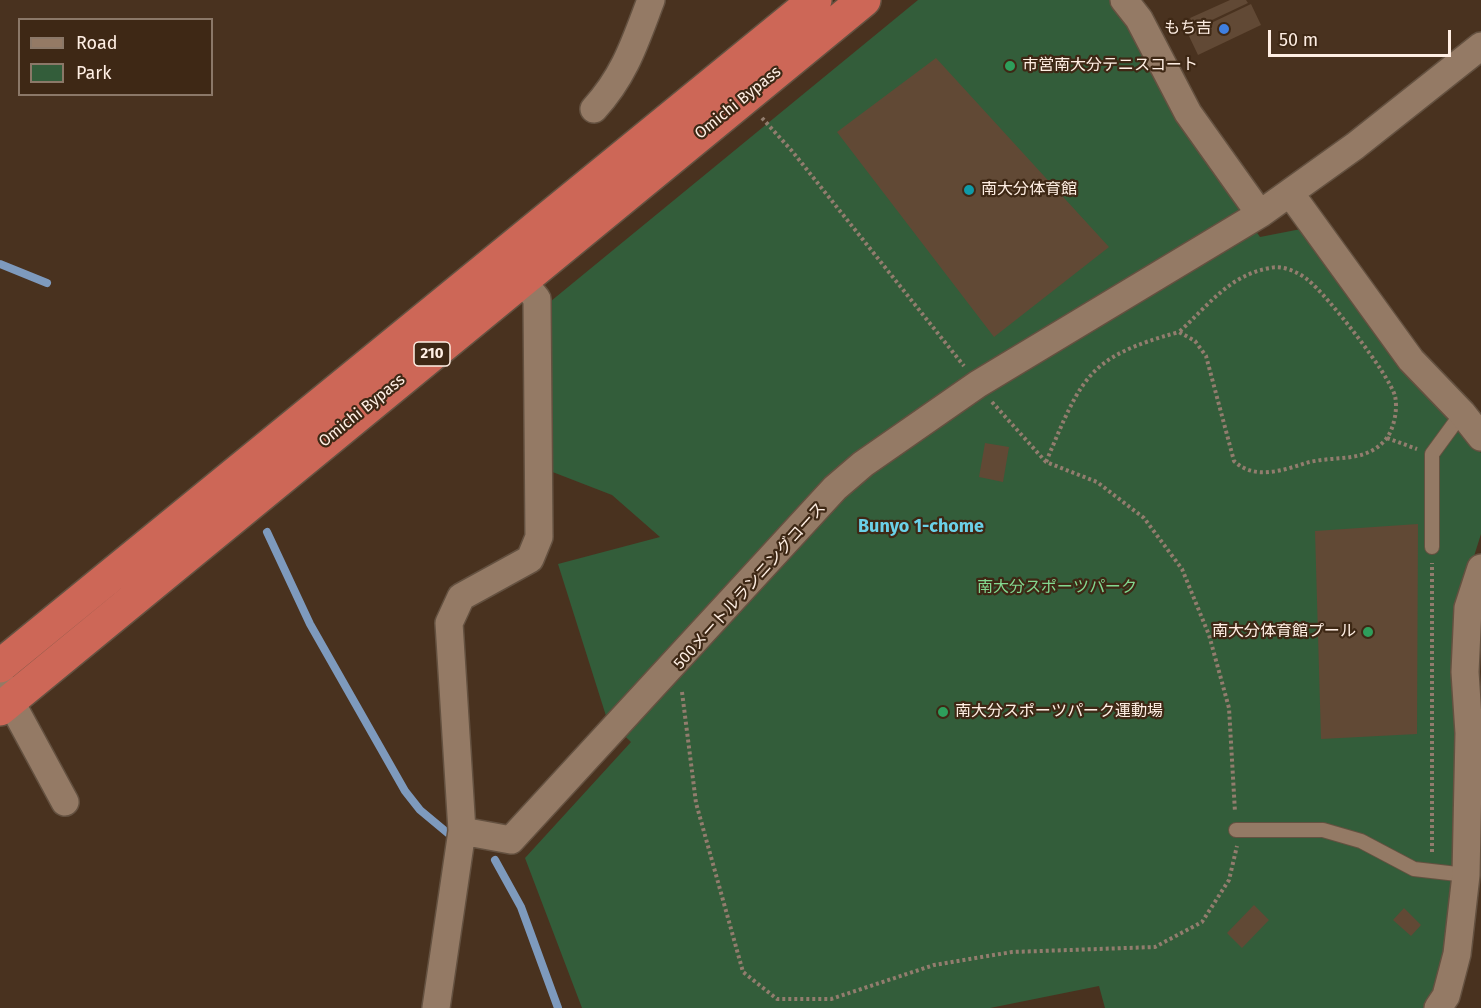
<!DOCTYPE html>
<meta charset="utf-8">
<style>
body{margin:0}
#map{position:relative;width:1481px;height:1008px;overflow:hidden;background:#49321f;font-family:"Fira Sans",sans-serif}
canvas{display:block}
.legend{position:absolute;left:18px;top:18px;width:195px;height:78px;box-sizing:border-box;background:#3e2815;border:2px solid #8b7868;margin:0;padding:8px 10px;list-style:none;font-size:18px;color:#ffefe4}
.legend li{display:flex;align-items:center;gap:12px;height:30px}
.legend b{width:30px;border:2px solid #8b7868}
.scale{position:absolute;left:1268px;top:30px;width:183px;height:27px;box-sizing:border-box;border:3px solid #ffefe4;border-top:0;padding-left:8px;font-size:18px;line-height:21px;white-space:nowrap;color:#ffefe4;-webkit-text-stroke:4px #3e2815;paint-order:stroke}
</style>
<div id="map">
<canvas width="1481" height="1008"></canvas>
<ul class="legend">
<li><b style="height:8px;background:#947a65"></b>Road</li>
<li><b style="height:16px;background:#335d3a"></b>Park</li>
</ul>
<div class="scale">50 m</div>
</div>
<script>
const g = document.querySelector('canvas').getContext('2d');
g.lineJoin = 'round';
function fill(path, color) { g.fillStyle = color; g.fill(path, 'evenodd'); }
function strokePath(path, color, width, dash) { g.strokeStyle = color; g.lineWidth = width; g.lineCap = dash ? 'butt' : 'round'; g.setLineDash(dash || []); g.stroke(path); }
function label(font, color, halo, rows, align = 'center') {
  g.font = font + ' "Fira Sans","Noto Sans JP",sans-serif'; g.lineWidth = 4.5; g.setLineDash([]); g.textBaseline = 'middle'; g.strokeStyle = halo; g.fillStyle = color; for (const [text, x, y, turn = 0] of rows) {
    g.save(); g.translate(x, y); g.rotate((+turn || 0) * Math.PI / 180); g.textAlign = isNaN(turn) ? turn : align; if (halo) g.strokeText(text, 0, 0); g.fillText(text, 0, 0); g.restore();
  }
}
const green = new Path2D(`
 M918,0H1110L1123,13L1169,106L1260,237L1301,229L1481,453V534L1458,607L1457,856L1450,953L1430,1008H1105L1099,986L990,1008H582L525,858L631,742L607,719L558,564L660,537L612,495L550,471L551,301Z`);
const stream = new Path2D(`
 M0,264L47,283
 M267,532L310,624L405,791L420,810L450,835
 M495,860L521,907L558,1008`);
const building = new Path2D(`
 M1230,0H1246L1248,3L1195,28L1190,18Z
 M1251,4L1261,25L1198,55L1188,34Z
 M936,58L1109,247L994,337L837,132Z
 M985,443L1009,447L1003,482L979,477Z
 M1418,524L1417,734L1321,739L1315,531Z
 M1254,905L1269,920L1242,948L1227,933Z
 M1404,908L1421,925L1411,936L1393,920Z`);
const path = new Path2D(`
 M762,118L792,151L964,366
 M992,402L1046,462L1097,482L1144,518L1182,569L1209,635L1229,708L1235,812
 M1387,438L1417,449
 M1046,462C1082,377 1087,357 1179,332L1195,341L1206,356L1234,461C1254,480 1281,471 1306,463C1333,455 1366,464 1386,439C1394,429 1398,409 1395,396C1389,374 1327,295 1308,280C1298,272 1283,265 1270,268C1229,275 1208,306 1179,332
 M682,692L696,803L743,972L777,999H831L934,965L1012,952L1155,947L1202,922L1229,880L1237,846
 M1432,852V563`);
const lane = new Path2D(`
 M1432,547V454L1462,413
 M1236,830H1323L1361,841L1414,869L1466,875`);
const street = new Path2D(`
 M1124,0L1139,19L1188,113L1260,214L1355,146L1481,46
 M594,109C625,75 635,42 651,0
 M1290,193L1411,360L1462,413L1481,437
 M0,682L65,802
 M462,831L511,840L835,488L863,464L978,384L1260,214
 M436,1008L462,831L449,623L461,597L530,559L539,537L537,299L522,280
 M1438,1008L1446,996L1457,954L1466,875L1469,733L1465,672L1468,608L1481,568`);
const highway = new Path2D(`
 M0,666L815,0
 M0,709L864,0`);
const markers = [
 [1224,29,6,"#3f7fe0"],
 [1010,66,6,"#2e9e5b"],
 [969,190,6,"#0f9aa8"],
 [1368,632,6,"#2e9e5b"],
 [943,712,6,"#2e9e5b"]
];
const shields = [
 [432,354,36]
];
const shieldNames = [
 ["210",432,354]
];
const poiNames = [
 ["もち吉",1212,29,"right"],
 ["市営南大分テニスコート",1022,66],
 ["南大分体育館",981,190],
 ["南大分体育館プール",1356,632,"right"],
 ["南大分スポーツパーク運動場",955,712]
];
const streetNames = [
 ["Omichi Bypass",738,103,-39],
 ["Omichi Bypass",362,411,-39],
 ["500メートルランニングコース",750,586,-48]
];
const parkNames = [
 ["南大分スポーツパーク",1057,588]
];
const neighbourhoodNames = [
 ["Bunyo 1-chome",921,527]
];
fill(green, '#335d3a');
strokePath(stream, '#7e9abd', 8);
fill(building, '#614935');
strokePath(lane, '#645140', 16);
strokePath(street, '#645140', 30);
strokePath(highway, '#645140', 36);
strokePath(path, '#927d6e', 4, [3, 3]);
strokePath(lane, '#947a65', 14);
strokePath(street, '#947a65', 27);
strokePath(highway, '#cd6757', 33);
for (const [x, y, r, color] of markers) { const dot = new Path2D(); dot.arc(x, y, r, 0, 2 * Math.PI); g.fillStyle = color; g.fill(dot); strokePath(dot, '#3e2815', 2); }
for (const [x, y, w] of shields) { const box = new Path2D(); box.roundRect(x - w / 2, y - 12, w, 24, 4.5); g.fillStyle = '#3e2815'; g.fill(box); strokePath(box, '#ffefe4', 1.5); }
label('bold 15px', '#ffefe4', null, shieldNames);
label('16px', '#ffefe4', '#3e2815', poiNames, 'left');
label('16px', '#ffefe4', '#3e2815', streetNames);
label('16px', '#83d890', '#3e2815', parkNames);
label('bold 18px', '#6ad0e7', '#3e2815', neighbourhoodNames);
</script>
